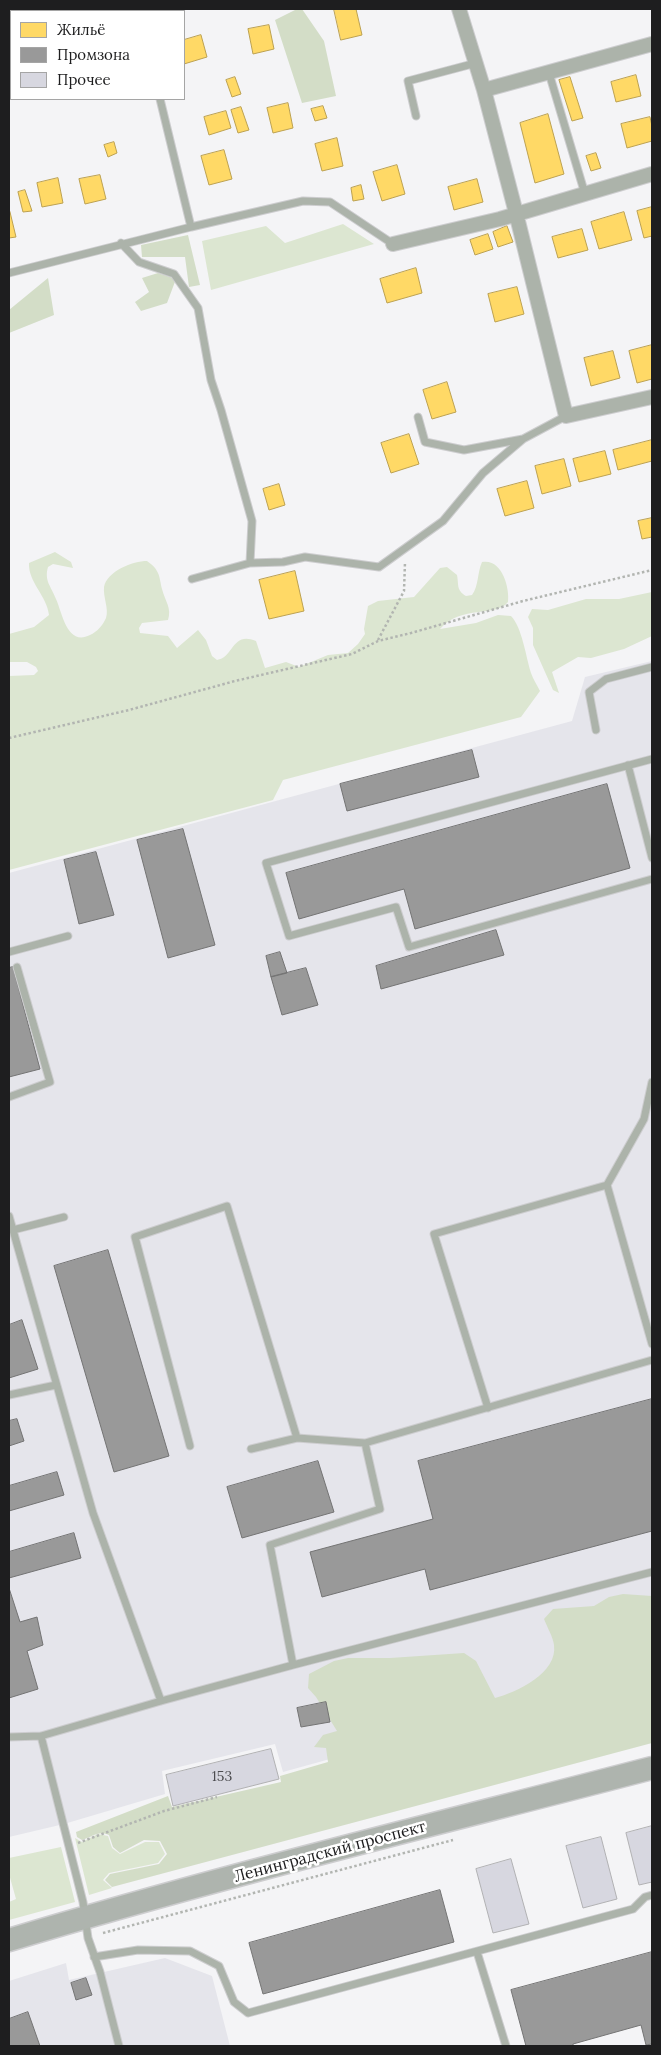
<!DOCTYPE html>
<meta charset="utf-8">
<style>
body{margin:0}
#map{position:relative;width:661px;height:2055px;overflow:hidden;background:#f4f4f6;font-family:Lora,serif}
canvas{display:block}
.frame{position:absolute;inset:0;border:10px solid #1e1e1f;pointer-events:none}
.legend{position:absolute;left:10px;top:10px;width:175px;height:90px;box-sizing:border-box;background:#fff;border:1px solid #a5a5a5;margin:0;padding:6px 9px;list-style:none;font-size:15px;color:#1e1e1f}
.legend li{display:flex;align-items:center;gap:10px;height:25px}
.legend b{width:25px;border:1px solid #a5a5a5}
</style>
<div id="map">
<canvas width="661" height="2055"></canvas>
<div class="frame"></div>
<ul class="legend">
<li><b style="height:14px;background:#ffd966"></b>Жильё</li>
<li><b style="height:14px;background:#999"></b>Промзона</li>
<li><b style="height:14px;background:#d7d7e0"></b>Прочее</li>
</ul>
</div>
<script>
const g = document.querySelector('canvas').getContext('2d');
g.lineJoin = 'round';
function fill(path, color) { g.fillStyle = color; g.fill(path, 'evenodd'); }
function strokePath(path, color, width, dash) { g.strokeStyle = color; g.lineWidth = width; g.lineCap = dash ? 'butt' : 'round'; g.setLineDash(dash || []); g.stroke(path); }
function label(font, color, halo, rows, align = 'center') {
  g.font = font + ' Lora,serif'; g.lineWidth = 5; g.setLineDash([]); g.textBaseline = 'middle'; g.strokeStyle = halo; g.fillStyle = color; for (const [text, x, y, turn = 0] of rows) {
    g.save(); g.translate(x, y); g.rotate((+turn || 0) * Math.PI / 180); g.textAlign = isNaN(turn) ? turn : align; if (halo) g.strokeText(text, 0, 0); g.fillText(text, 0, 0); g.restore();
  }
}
const built = new Path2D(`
 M652,661V1670L283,1772L275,1744L162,1771L165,1794L64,1824L9,1837V873L572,721L585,677Z
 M165,1958L212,1976L230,2046H9V1981L66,1963L69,1980Z`);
const green = new Path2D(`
 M343,224L374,244L211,290L202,241L266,226L285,243Z
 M55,552L71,562L73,568L53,564L48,567C44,581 51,586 56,599C62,612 67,647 90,635C97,632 103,625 106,618C109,608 103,598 104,587C107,571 133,561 147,561C160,570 159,576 162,589C165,601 172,608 168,620L142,623L139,628L140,633L168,636L177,648L198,630L206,640L212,656L217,660C234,657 232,631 256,641L265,668L286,662L299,667L328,655L348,653L358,644L365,634L364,629L368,606L378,601L414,597L440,568L447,567L457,575C459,585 456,590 466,596L472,595C479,585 477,573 482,562C502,558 510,588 508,602C495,618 462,604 440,629L476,623L498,615L511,616C522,627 526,657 531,673C533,679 537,685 540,691L521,717L283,780L273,800L9,870V676L34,675L38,671L36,667L27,662H9V634L34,627L49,615C47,596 28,582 29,563Z
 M652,592V636L624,649L591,658L578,657L552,672L559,693L553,690L533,645V628L528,617L532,609L548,610L586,599H619Z
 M98,1834L108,1836L112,1848L120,1854L145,1842H159L165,1854L158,1863L109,1873L103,1880L112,1888L89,1895L75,1838L82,1842Z
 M61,1847L75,1902L9,1920V1902L16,1899L9,1874V1858Z`);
const forest = new Path2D(`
 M297,9H302L324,41L336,96L302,103L275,20Z
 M188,235L200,285L189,287L185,257H142L141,245Z
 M158,273L176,279L167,303L141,311L135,302L149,292L142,278Z
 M48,278L54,315L9,333V310Z
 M623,1594L652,1596V1743L112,1887L105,1880L110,1874L159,1864L167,1854L160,1841L144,1840L120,1853L113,1847L109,1835C99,1830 92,1837 82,1840L77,1837L76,1832L168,1796L172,1807L281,1782L280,1776L328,1762L326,1748L314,1747L323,1735L337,1731L316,1697L308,1688L309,1674L334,1661L348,1658H390L464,1653L476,1661L495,1698C517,1692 558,1673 554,1645C553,1637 547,1627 544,1619L553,1609L594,1606L609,1597Z`);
const homes = new Path2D(`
 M334,9H356L362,35L341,40Z
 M269,25L274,49L253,54L248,29Z
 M201,35L207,57L184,64V40Z
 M636,75L641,96L616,102L611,82Z
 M235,77L241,94L232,97L226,80Z
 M570,77L583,118L572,121L559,80Z
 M288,103L293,128L273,133L267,108Z
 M323,106L327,118L315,121L311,109Z
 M241,107L249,130L238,133L231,110Z
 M226,111L231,128L209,135L204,117Z
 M548,114L564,174L535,183L520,123Z
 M650,117L652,126V141L627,148L621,124Z
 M337,138L343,166L322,171L315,144Z
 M114,142L117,153L108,157L104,145Z
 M224,150L232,179L209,185L201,156Z
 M596,153L601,168L591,171L586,156Z
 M397,165L405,194L382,201L373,172Z
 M100,175L106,199L85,204L79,179Z
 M58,178L63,203L42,207L37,183Z
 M477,179L483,202L454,210L448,187Z
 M361,185L364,199L353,201L351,188Z
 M25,190L32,211L23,212L18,192Z
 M652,207V236L644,238L637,211Z
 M10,212L16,237L9,238V213Z
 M624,212L632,240L599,249L591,222Z
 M507,226L513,242L498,247L493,232Z
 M582,229L588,250L558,258L552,237Z
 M488,234L493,249L475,255L470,240Z
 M416,268L422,293L387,303L380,279Z
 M517,287L524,314L495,322L488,294Z
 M652,345V379L637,383L629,351Z
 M613,351L620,378L591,386L584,358Z
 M447,382L456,412L432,419L423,390Z
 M409,434L419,464L391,473L381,443Z
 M652,440V461L618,470L613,450Z
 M605,451L611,474L579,482L573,459Z
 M564,459L571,486L542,494L535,466Z
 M527,481L534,508L505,516L497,489Z
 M279,484L285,505L269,510L263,489Z
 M652,518V537L642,539L638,521Z
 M295,571L304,611L269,619L259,580Z`);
const industry = new Path2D(`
 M472,750L479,777L347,811L340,784Z
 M607,784L630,868L415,929L404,889L299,919L286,873Z
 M183,829L215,945L168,958L137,840Z
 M96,852L114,915L79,924L64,860Z
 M496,930L504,955L381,989L376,966Z
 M280,952L287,973L271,977L266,956Z
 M13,967L40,1069L9,1077V968Z
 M306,968L318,1005L282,1015L271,977Z
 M108,1250L169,1456L114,1472L54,1266Z
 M22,1320L38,1369L9,1378V1325Z
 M652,1399V1531L430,1590L425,1569L322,1597L310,1552L433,1519L418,1461Z
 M17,1419L24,1441L9,1446V1421Z
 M318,1461L334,1512L242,1538L227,1487Z
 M57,1472L64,1495L9,1511V1486Z
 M74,1533L81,1558L9,1578V1552Z
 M9,1588L20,1622L37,1617L43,1645L27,1651L38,1689L9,1698Z
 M326,1702L330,1722L301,1727L297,1708Z
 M440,1890L454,1942L263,1994L249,1943Z
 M652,1952V2044L646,2045L641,2025L573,2044V2046H526L511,1990Z
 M86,1978L92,1995L76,2000L71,1983Z
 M28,2012L40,2046H9V2019Z`);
const building = new Path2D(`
 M271,1749L279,1779L173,1806L166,1775Z
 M652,1826V1882L639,1885L626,1833Z
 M601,1837L617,1899L583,1908L566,1846Z
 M511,1859L529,1924L493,1933L476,1869Z`);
const path = new Path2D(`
 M378,640L404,591L405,562
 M9,738L129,710L235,681L352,654L378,641L411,633L523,601L652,570
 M78,1843L164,1811L217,1797
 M103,1933L453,1840`);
const lane = new Path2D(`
 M172,11L181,9
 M9,61H11
 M549,73L585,194
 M416,116L408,81L476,63
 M191,227L303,201L330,202L393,244
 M121,243L139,262L174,274L198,308L211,380L221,410L252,521L250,563
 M9,273L191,227L160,99
 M418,417L425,442L464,450L523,439
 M192,579L250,563L283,562L305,557L379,567L443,521L483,473L523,439L566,416
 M596,730L589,692L606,679L652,667
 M652,759L266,863L289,936L396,907L409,947L652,879
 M628,765L652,858
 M9,952L68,936
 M652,1082L644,1119L607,1185L652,1344
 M9,1097L50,1082L17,967
 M9,1216L93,1513L161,1701
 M13,1230L64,1217
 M9,1395L56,1385
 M488,1408L434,1234L607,1185
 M190,1446L135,1237L227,1206L297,1438L365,1443
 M251,1449L297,1438
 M293,1665L652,1572
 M41,1736L83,1902L88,1938L100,1972L119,2046
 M9,1737L41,1736L161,1701L293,1665L270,1545L380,1509L365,1443L652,1360
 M477,1952L506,2046
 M94,1957L138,1950L190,1951L219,1966L234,2002L248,2013L633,1909L645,1897L652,1895`);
const street = new Path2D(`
 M459,9L484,90L516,213L566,416L652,397
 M484,90L652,44
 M393,244L500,219L652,174`);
const primary = new Path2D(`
 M9,1940C221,1876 437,1824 652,1768`);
const numberNames = [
 ["153",222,1777]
];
const streetNames = [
 ["Ленинградский проспект",330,1852,-15]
];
fill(built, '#e5e5eb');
fill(green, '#dce6d1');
fill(forest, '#d3ddc7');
fill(homes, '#ffd966');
strokePath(homes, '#bca151', 1);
fill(industry, '#999');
strokePath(industry, '#747474', 1);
fill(building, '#d7d7e0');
strokePath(building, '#b1b1b3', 1);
strokePath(lane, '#cdcdcf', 9);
strokePath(street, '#cdcdcf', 16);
strokePath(primary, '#cdcdcf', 25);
strokePath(path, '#b2b5b1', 2.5, [2.5, 2.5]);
strokePath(lane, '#acb3aa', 7);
strokePath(street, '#acb3aa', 14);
strokePath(primary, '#aeb4ae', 22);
label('14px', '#4c4c4f', null, numberNames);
label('16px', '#1e1e1f', '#fff', streetNames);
</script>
